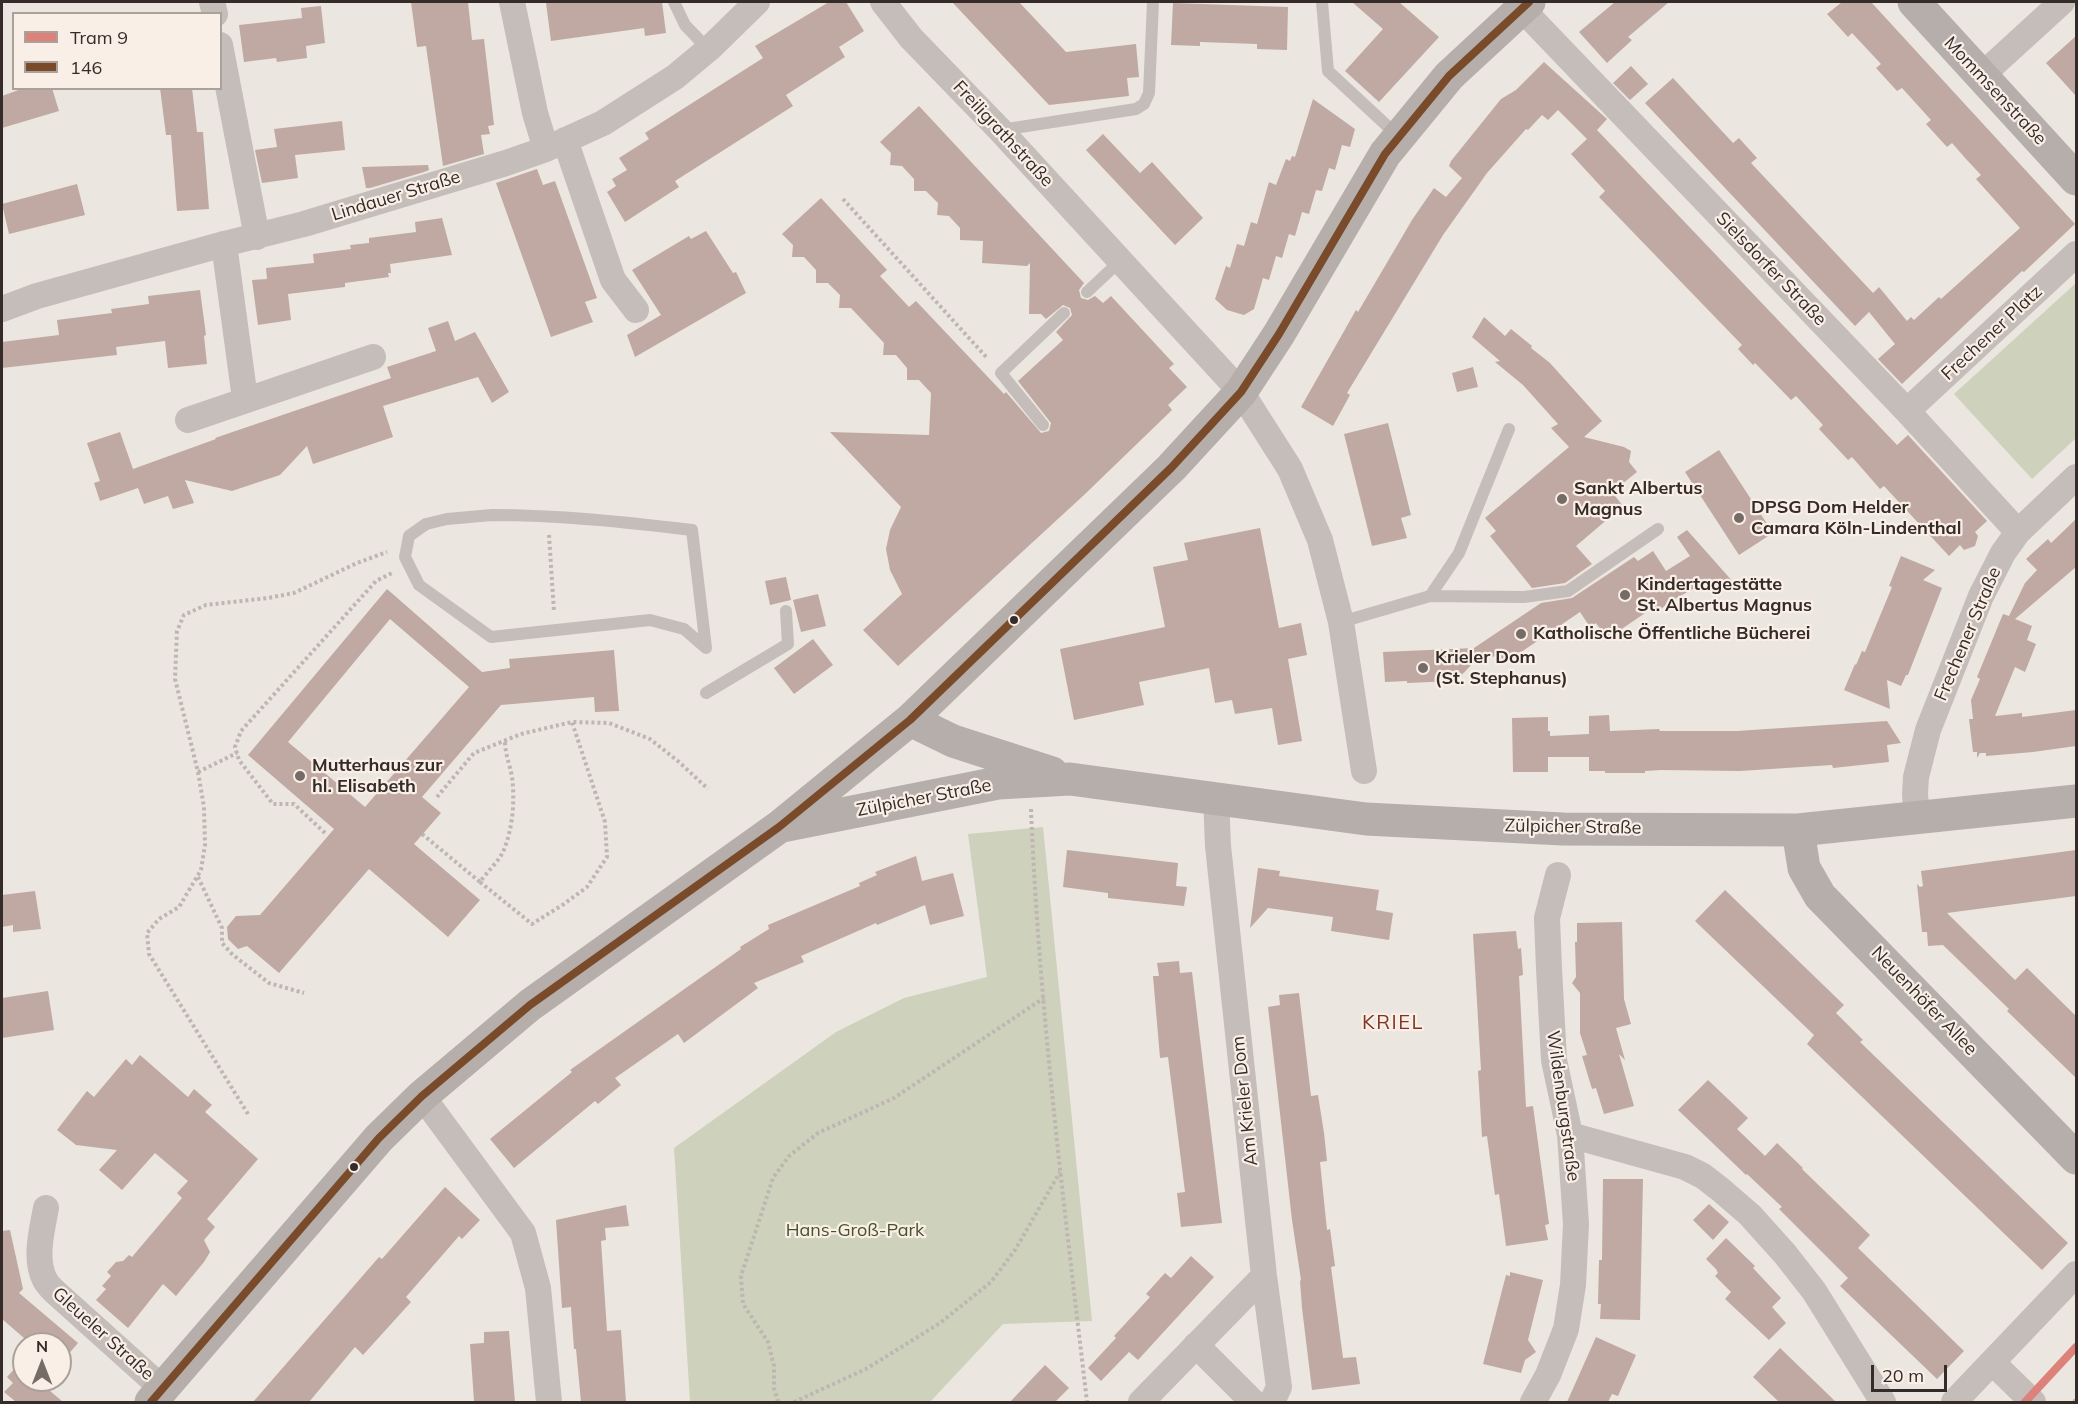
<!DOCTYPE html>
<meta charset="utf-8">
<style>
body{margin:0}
#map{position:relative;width:2078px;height:1404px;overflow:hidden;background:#ece6e0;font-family:Mulish,sans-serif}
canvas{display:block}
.frame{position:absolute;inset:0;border:3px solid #352b28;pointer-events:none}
.legend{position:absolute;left:12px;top:12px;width:210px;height:78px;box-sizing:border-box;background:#f9efe7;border:2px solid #aba19b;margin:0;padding:8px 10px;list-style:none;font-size:18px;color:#352b28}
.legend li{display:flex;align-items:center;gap:12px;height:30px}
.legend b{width:30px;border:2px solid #aba19b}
.north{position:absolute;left:12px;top:1332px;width:60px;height:60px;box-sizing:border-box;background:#f9efe7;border:2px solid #aba19b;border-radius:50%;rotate:0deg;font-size:16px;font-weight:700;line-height:24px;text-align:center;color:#352b28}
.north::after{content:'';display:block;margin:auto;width:21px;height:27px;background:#756c68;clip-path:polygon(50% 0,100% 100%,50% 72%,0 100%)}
.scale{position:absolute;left:1871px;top:1365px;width:76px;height:27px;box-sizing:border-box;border:3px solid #352b28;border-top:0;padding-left:8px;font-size:18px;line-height:21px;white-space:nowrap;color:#352b28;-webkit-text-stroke:4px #f9efe7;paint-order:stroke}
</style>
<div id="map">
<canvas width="2078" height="1404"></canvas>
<div class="frame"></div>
<ul class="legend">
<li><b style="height:8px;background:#dd827a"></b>Tram 9</li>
<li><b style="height:8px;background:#7a4b2a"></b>146</li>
</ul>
<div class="north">N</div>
<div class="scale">20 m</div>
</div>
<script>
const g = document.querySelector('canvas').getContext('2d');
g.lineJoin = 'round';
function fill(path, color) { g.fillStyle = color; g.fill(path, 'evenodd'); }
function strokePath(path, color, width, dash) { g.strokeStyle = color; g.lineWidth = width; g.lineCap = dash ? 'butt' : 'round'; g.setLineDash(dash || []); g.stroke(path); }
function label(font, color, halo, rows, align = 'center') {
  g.font = font + ' Mulish,sans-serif'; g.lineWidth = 4.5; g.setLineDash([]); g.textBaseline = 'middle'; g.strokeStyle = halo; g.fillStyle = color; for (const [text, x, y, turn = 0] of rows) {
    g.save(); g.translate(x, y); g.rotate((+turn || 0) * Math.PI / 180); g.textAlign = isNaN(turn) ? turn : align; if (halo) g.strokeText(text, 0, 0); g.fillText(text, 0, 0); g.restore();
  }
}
const green = new Path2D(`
 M2076,283V438L2032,479L1954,394Z
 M1043,827L1092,1321L1003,1324L930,1402H690L674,1148L836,1032L904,998L987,977L968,834Z`);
const building = new Path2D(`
 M411,2H468L472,40L484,39L494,125L488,126L490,134L481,135L484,154L443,166L426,46L417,47Z
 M561,2H662L666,33L645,36L644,28L551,41L546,3Z
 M829,2H846L864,31L839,47L845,57L786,95L793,106L675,181L679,187L625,222L607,192L616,186L612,179L627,170L619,158L649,139L645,133L763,58L755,46Z
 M952,2H1019L1066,52L1136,44L1139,77L1127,78L1129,96L1049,105Z
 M1352,2H1399L1439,37L1379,102L1345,71L1383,29Z
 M1615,2H1669L1628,37L1632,40L1607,63L1579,32Z
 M1842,2H1871L2075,224L2024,272L2022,271L1902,384L1878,359L1895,344L1869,312L1855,326L1645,103L1673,78L1733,143L1739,138L1757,158L1751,163L1873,293L1879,287L1907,321L1911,317L1914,320L1939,297L1941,299L2020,228L1976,179L1981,175L1966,159L1952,143L1947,147L1926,124L1931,120L1902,88L1897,91L1876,68L1881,64L1852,33L1848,37L1827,14Z
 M1173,3L1288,7L1287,50L1257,49V44L1229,43L1200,42V46L1171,45Z
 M321,6L325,43L306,46L307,58L277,62L276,58L244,62L239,25L302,18L301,8Z
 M2076,36V96L2046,63Z
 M1544,62L1607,119L1597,130L1897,445L1908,435L1987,521L1975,532L1978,536L1975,546L1964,550L1960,545L1949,556L1884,486L1880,489L1852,457L1848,460L1819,429L1823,425L1796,396L1791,400L1755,363L1753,365L1738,349L1742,345L1599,197L1605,191L1571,154L1587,139L1558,110L1548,120L1542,115L1528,130L1526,129L1487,173L1475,190L1443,235L1347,393L1350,395L1333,426L1301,407L1356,310L1358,312L1412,220L1434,188L1446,197L1462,178L1449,166L1451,161L1501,99L1516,90Z
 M1631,66L1648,84L1630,100L1613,83Z
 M24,88H52L59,111L2,128V96Z
 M160,88H192L197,132H203L209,209L177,211L171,135H166Z
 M1313,99L1355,129L1350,147L1342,145L1335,170L1329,168L1322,191L1316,190L1309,214L1302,212L1295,236L1289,234L1282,258L1276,256L1269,280L1263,278L1254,309L1244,315L1227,310L1215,299L1226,266L1230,268L1237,244L1244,246L1251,222L1257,224L1269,182L1276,185L1286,159L1290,161L1292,156L1295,157Z
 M919,106L1084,283L1079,290L1081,298L1088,300L1095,296L1103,303L1111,296L1174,364L1169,368L1187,387L1168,405L1172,410L1084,495L898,666L863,630L902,594L890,570L886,549L890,530L901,507L830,432L929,435L931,393L919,380H907V368L896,355H883L884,343L851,308H839L840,295L828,283H816V270L804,257H792L793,245L782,234L821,198L887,270L880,276L909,307L916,301L1004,394L1006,392L1041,433L1049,431L1051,423L1018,381L1063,340L1056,332L1072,315L1070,308L1063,305L1046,319L1041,314H1029L1030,263L1027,266L982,263L983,241L960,240V228L949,216L937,215L938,203L926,191H914V179L902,166L890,165L891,153L880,142Z
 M342,121L345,150L295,155L298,178L262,183L255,150L277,147L274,129Z
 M1103,134L1140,173L1152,162L1203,218L1175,245L1086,150Z
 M428,165L429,170L424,172L370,188H366L362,167Z
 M537,169L543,185L555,181L597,298L585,302L593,322L551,337L496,183Z
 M77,184L85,215L9,234L2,204Z
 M442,218L452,255L390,264L391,273H388L389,277L345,283V287L288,294L291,320L258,325L252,280L267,279L266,268L314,263L313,254L351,249L350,245L369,243V238L416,232L415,222Z
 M706,231L733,273L736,272L746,293L635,357L627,335L661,315L632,270L689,236L691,239Z
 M200,290L206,335L204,336L207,364L168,368L165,341L116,347L117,355L2,368V342L59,335L57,320L112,313L111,309L149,304L148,296Z
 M1484,317L1505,336L1511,329L1532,346L1531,348L1550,363L1602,421L1584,437L1624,447L1631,451L1629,462L1637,472L1612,492L1623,506L1576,546L1592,564L1565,583L1532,588L1490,536L1496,531L1485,518L1569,447L1551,428L1558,424L1523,385L1495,362L1500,361L1472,337Z
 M448,321L455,341L475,332L509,392L492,403L478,377L383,406L393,437L313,464L307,446L280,475L232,491L185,480L194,503L173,509L168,496L144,504L138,488L100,501L94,483L100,481L87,443L120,432L133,469L216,439L215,438L391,378L387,367L436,351L428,328Z
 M1473,367L1478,387L1457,392L1452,373Z
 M1388,423L1411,515L1401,518L1407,538L1372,546L1344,434Z
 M1719,450L1773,533L1739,555L1685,472Z
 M2076,519V567L2015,619L2032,626L2027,640L2036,644L2025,672L2015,667L1995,716L2022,713V717L2076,710V746L2033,752L1986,756V753H1980L1977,758V752H1973L1969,719H1973L1971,700L1980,679L1977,677L2003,614L2009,616L2025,583L2037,570L2026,559L2048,539L2051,543Z
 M1260,528L1279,628L1301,623L1307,655L1288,659L1302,741L1278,745L1272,708L1235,714L1232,700L1215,703L1209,668L1139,682L1144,705L1074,720L1060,649L1165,627L1153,567L1188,560L1184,543Z
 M1687,530L1734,583L1714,595L1706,582L1671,601L1657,612L1654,607L1607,639L1596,623L1590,627L1580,612L1505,663L1499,655L1474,662L1456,681L1407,683V681L1385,682L1383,652L1474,648L1541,603L1572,598L1634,557L1638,561L1653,551L1666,571L1690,556L1677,537Z
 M1901,556L1935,570L1923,580L1942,588L1908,675H1906L1901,686L1887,680L1890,709L1844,690L1855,664L1856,665L1862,651L1865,652L1892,587L1889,586Z
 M786,577L791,600L770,605L765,581Z
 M387,589L482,672L510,668L509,659L614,650L619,711L595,712L594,697L501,705L422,797L441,813L414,844L480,900L448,937L369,869L279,973L247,946L238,949L228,939L227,927L236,916L260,915L334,829L248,755ZM390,619L469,687L365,807L288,742Z
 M818,594L826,626L801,632L793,600Z
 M813,639L833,665L794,694L774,668Z
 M1609,715L1610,731L1659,729L1660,731H1737L1887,721L1901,743L1887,745L1889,762L1833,768L1832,765L1740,771L1661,770L1645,771V773H1605V771H1589V757H1548V772H1513L1512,718L1548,717V731H1550V736L1589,734V716Z
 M1067,850L1178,863L1176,886L1187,887L1184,906L1108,898V893L1063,887Z
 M2076,850V896L1947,913L2015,980L2027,968L2076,1016V1078L2007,1011L2009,1009L1943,945L1928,946L1927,932H1922L1917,884L1920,887L1923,886L1921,871Z
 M916,856L922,881L953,873L964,916L930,925L925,905L877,925L876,923L801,956L804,962L754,983L758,988L684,1043L678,1034L615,1078L621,1085L598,1104L595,1101L514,1168L490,1139L572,1072L570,1070L741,949L740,947L769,929L768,925L860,886L859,883L877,875L875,872Z
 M1258,868L1280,871L1279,876L1379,890L1376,910L1393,913L1389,940L1331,931L1333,917L1268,908L1250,928Z
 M1725,890L1844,1005L1836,1013L1863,1040L1860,1042L2068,1243L2042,1270L1807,1044L1814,1035L1695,921Z
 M35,891L41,929L13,932V925L2,927V895Z
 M1622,922L1624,999L1631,1024L1616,1028L1625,1060L1619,1054L1634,1106L1604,1114L1596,1088L1592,1089L1582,1056L1587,1055L1580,1033V993L1572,983L1576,977L1575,942H1577V923Z
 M1516,931L1518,949L1521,948L1523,975L1519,976L1526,1107L1533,1106L1549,1224L1545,1225L1548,1240L1506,1246L1499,1194L1495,1195L1487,1136L1482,1137L1478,1071L1481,1070L1473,934Z
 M1179,961L1180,973L1192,972L1222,1223L1181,1227L1177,1193L1185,1192L1168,1057L1160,1058L1153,976H1159L1157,963Z
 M48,991L54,1030L2,1038V998Z
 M1299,993L1311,1096L1318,1095L1324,1133L1327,1161L1320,1162L1327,1230L1330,1229L1335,1266L1331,1267L1343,1358L1356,1357L1360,1384L1312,1390L1302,1308L1300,1281L1301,1280L1292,1220L1268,1007L1280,1005L1279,995Z
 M140,1055L188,1097L194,1089L212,1105L205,1112L258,1159L207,1219L215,1227L204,1240L210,1252L204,1262L176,1296L163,1284L128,1328L96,1300L106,1289L102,1286L111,1276L107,1272L116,1262L123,1261L129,1255L132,1257L182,1198L177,1193L188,1181L155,1153L122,1190L99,1170L117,1150L76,1145L57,1130L87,1091L94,1097L126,1059L132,1065Z
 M1708,1080L1748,1118L1737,1129L1765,1156L1777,1143L1803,1168L1802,1169L1870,1235L1858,1248L1964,1351L1937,1379L1840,1286L1848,1278L1779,1209L1782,1207L1747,1174L1746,1175L1678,1110Z
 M1603,1179H1643L1640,1320L1600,1319L1601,1304H1598L1599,1260H1602Z
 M445,1187L480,1220L462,1239L459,1236L406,1297L411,1302L363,1355L355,1347L309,1402H253L379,1257L382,1259Z
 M1709,1204L1729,1222L1713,1240L1693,1220Z
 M626,1205L629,1226L605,1228L606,1240L601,1241L607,1331L621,1330L626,1402H581L576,1349H574L571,1307L562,1308L556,1220Z
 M10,1230L23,1289L19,1293L78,1343L60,1364V1344H31L2,1319V1231Z
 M1726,1238L1755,1266L1753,1268L1781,1298L1772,1307L1786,1323L1769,1340L1725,1299L1731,1292L1715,1276L1718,1273L1716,1269L1706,1259Z
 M1191,1256L1214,1277L1138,1360L1129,1352L1101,1381L1088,1368L1116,1338L1114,1336L1150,1297L1146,1294L1165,1273L1171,1278Z
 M1510,1272L1543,1280L1528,1340L1536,1352L1525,1360L1521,1373L1483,1364L1506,1275L1510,1276Z
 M509,1331L515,1402L474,1401L470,1344L484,1343V1332Z
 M1596,1337L1636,1355L1618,1396L1612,1394L1608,1402H1567Z
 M1780,1348L1836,1402H1779L1753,1377Z
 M24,1358V1380H46L42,1384L63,1402H16L4,1392L13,1383L7,1377Z
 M1045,1365L1069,1388L1055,1402H1010Z`);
const path = new Path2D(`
 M843,199L988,359
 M549,535L554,611
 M198,772L237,753
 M437,797L474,753L521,734L572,722L609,723L650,739L679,762L708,789
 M1031,809C1039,1008 1064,1205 1087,1402
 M325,833L294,804H273L239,760L235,747L241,731L376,581L392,573
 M422,834L480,882C487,872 498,862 503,852C513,828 515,802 512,777C510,765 505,754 505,741
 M198,877L222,928V943L233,955L269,983L304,993
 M480,882L532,924L564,904L587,887L607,857L605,822L572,722
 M248,1114L149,954L147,933L159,919L179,907L201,870L205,845L204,807L198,772L175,679L177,631L184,615L206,605L268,598L294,593L357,563L387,552
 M778,1402L774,1388V1366L768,1342L743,1304L741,1276L773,1178L789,1156L818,1133L894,1098L1044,998
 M794,1402L866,1369L940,1323L991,1282L1015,1250L1060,1172
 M2074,1402L2076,1399`);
const lane = new Path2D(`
 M674,2L685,25L708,49
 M1322,2L1328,71L1398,136
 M1001,130L1136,109L1144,104L1149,93L1153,2
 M1087,292L1120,261
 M1043,425L1001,373L1064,313
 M492,515C559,515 625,522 692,530L706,648L684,629L650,620L491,637L419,585L405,557L409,536L426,524L447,519Z
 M1430,596L1459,553L1509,429
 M1341,622L1430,596L1524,597L1568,591L1658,529
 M706,693L788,644L786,611`);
const street = new Path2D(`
 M212,2L215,14
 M512,2L535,113L546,149
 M883,2L911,38L1000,130L1241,392L1290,469L1320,540L1341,622L1364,771
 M1521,8L1907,411L2018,532
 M220,45L257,237
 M1981,76L2062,2
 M565,140L613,280L636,310
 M224,244L245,399
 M2,309L37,296L224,244L304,224L506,163L546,149L603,123L675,77L711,47L757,2
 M1907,411L2076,254
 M188,420L373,357
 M1216,798L1218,846L1264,1276L1279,1387L1272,1402
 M1917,819L1915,794L1916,777L1928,730L1981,596L2003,553L2018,532L2076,477
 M422,1096L523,1233L538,1288L549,1402
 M1570,1135L1685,1167L1703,1176L1721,1190L1750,1215L1785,1254L1814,1291L1883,1402
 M46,1208C42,1230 34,1259 45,1280C47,1284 51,1288 54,1291L163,1389
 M1196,1345L1253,1402
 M1993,1363L2033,1402
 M1141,1402L1264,1276
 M1533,1402L1548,1375L1566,1329L1573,1285L1576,1224L1570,1135L1554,1060L1549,969L1547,918L1558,875
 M1954,1402L2076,1274`);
const secondary = new Path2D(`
 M1914,2L2076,179
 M910,720L953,741L1052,773
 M782,826L998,783L1070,779L1366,819L1563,829L1798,830L2076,801
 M1798,830L1804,868L1820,896L2076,1158
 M151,1402L379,1138L422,1096L530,1005L779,827L910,720L1171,468L1241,392L1279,334L1385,154L1449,76L1529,2`);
const bus1 = new Path2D(`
 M151,1402L379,1138L422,1096L530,1005L779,827L910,720L1171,468L1241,392L1279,334L1385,154L1449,76L1529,2`);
const tram1 = new Path2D(`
 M2025,1402L2076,1347`);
const markers = [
 [1562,499,6,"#756c68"],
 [1739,518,6,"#756c68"],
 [1625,595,6,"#756c68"],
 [1014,620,5,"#352b28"],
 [1521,634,6,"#756c68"],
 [1423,668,6,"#756c68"],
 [300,776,6,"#756c68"],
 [354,1167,5,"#352b28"]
];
const streetNames = [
 ["Mommsenstraße",1995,91,47],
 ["Freiligrathstraße",1003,134,47],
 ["Lindauer Straße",396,196,-17],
 ["Sielsdorfer Straße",1771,269,46],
 ["Frechener Platz",1992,333,-43],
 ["Frechener Straße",1968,634,-67],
 ["Zülpicher Straße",924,798,-11],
 ["Zülpicher Straße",1573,827,1],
 ["Neuenhöfer Allee",1924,1001,46],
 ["Am Krieler Dom",1245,1101,-96],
 ["Wildenburgstraße",1563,1106,82],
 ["Gleueler Straße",103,1334,42]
];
const poiNames = [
 ["Sankt Albertus",1574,489],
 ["Magnus",1574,510],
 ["DPSG Dom Helder",1751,508],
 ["Camara Köln-Lindenthal",1751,529],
 ["Kindertagestätte",1637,585],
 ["St. Albertus Magnus",1637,606],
 ["Katholische Öffentliche Bücherei",1533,634],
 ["Krieler Dom",1435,658],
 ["(St. Stephanus)",1435,679],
 ["Mutterhaus zur",312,766],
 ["hl. Elisabeth",312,787]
];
const parkNames = [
 ["Hans-Groß-Park",855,1231]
];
const neighbourhoodNames = [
 ["KRIEL",1393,1023]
];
fill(green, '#ced1bb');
fill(building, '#bfa9a2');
strokePath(path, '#bdb6b2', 4, [3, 3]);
strokePath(lane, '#c4bdb9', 12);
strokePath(street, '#c4bdb9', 26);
strokePath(secondary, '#b5aeaa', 33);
strokePath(bus1, '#7a4b2a', 8);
strokePath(tram1, '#dd827a', 8);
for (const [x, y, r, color] of markers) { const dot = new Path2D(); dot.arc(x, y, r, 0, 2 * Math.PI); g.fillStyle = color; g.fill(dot); strokePath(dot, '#f9efe7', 2); }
label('18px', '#352b28', '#f9efe7', streetNames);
label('bold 18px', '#352b28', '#f9efe7', poiNames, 'left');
label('18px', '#47522c', '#f9efe7', parkNames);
g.letterSpacing = '1.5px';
label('20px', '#813424', '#f9efe7', neighbourhoodNames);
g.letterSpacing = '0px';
</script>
